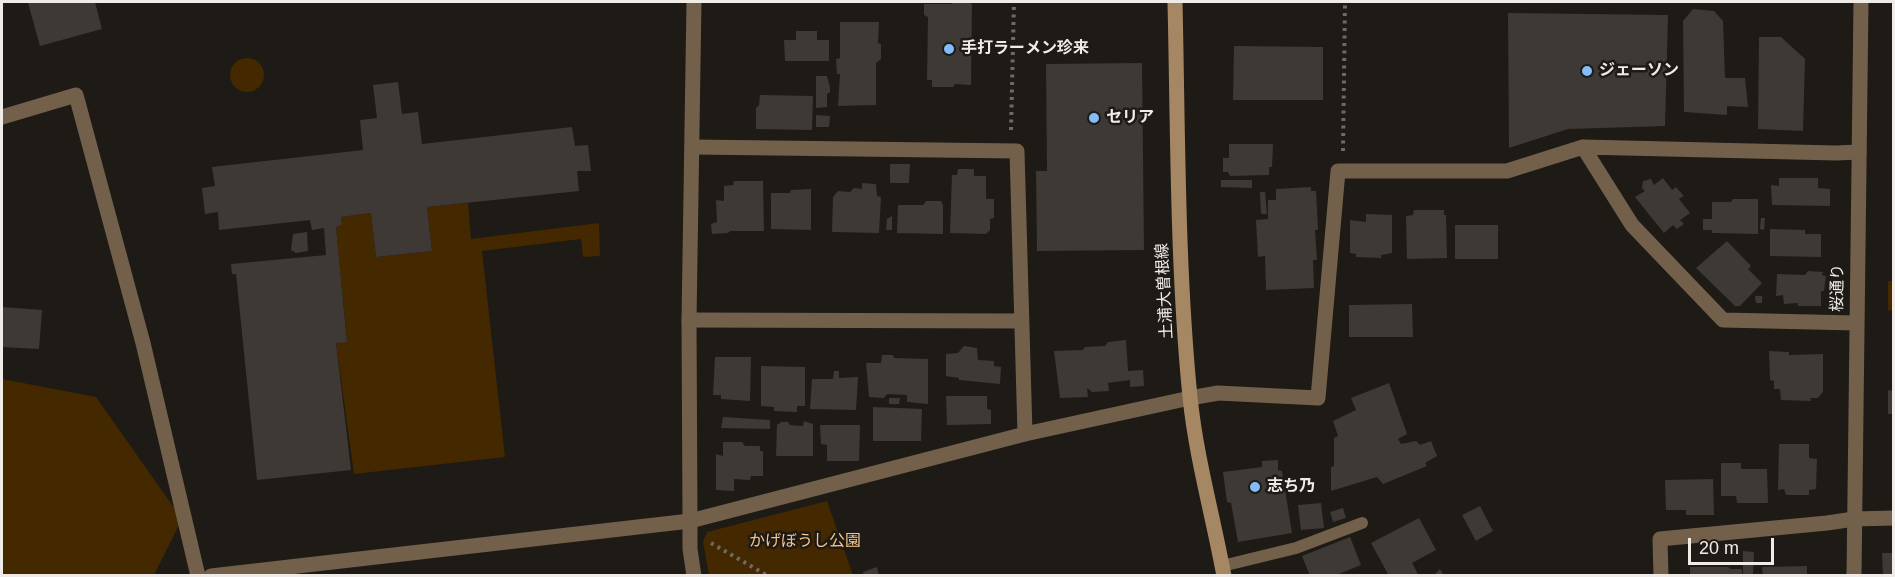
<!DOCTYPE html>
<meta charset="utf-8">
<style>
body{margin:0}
#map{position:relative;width:1895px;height:577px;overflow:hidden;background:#1e1a15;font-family:Arial,sans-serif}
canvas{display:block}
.frame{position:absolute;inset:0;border:3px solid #efece8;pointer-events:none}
.scale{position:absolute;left:1688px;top:538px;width:86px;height:27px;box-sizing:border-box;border:3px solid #efece8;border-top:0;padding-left:8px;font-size:18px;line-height:21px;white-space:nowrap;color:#efece8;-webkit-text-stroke:4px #1e1a15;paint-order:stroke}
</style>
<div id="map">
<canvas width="1895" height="577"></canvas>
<div class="frame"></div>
<div class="scale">20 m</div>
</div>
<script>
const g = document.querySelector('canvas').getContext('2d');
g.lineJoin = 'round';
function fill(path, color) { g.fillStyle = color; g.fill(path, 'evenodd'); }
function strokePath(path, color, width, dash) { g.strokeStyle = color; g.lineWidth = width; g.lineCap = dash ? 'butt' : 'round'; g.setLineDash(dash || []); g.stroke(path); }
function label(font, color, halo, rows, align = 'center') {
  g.font = font + ' Arial,"Noto Sans JP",sans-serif'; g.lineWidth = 5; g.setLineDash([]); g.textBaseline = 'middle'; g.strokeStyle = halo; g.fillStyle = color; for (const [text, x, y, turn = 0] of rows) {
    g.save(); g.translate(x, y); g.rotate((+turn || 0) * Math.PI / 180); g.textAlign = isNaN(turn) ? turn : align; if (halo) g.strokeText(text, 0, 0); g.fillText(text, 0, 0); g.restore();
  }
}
const green = new Path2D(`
 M230 75a17 17 0 1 1 34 0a17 17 0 1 1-34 0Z
 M468,203L471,239L599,223L600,256L583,257L581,239L482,251L505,457L354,474L336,343L347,341L336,227L342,225L341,217L371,213L376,257L432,251L427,207Z
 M1888,281H1893V310L1888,311Z
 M2,379L96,397L182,519L154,575H2Z
 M827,501L853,575H709L703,542L707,532Z`);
const building = new Path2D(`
 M35,2H95L102,29L40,46L28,3Z
 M952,2H967L972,4L971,85L955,84L953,87H932V80H927L928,17L924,15V4H952Z
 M1693,9L1714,11L1723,21L1725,78H1745L1748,107L1727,106V115L1684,112L1683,21Z
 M1508,13L1668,15L1665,126L1568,129L1509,148Z
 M840,22H879L878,43L881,44V59L876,63V105L838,106L840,74H837L836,59L840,58Z
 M796,31H817V40H829V61H785L784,40H796Z
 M1759,37H1781L1805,59L1803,131L1758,129Z
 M1234,46L1323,47V100H1233Z
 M1142,63L1144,250L1037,251L1036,171H1047L1046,64Z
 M816,76H827L830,88V92L827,94V107L816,108Z
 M398,82L402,114L418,112L422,144L572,127L575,146L588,145L591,171H577L579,191L427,207L432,251L376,257L371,213L341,217L342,225L336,227L347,342L336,343L351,470L257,480L236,274H232L231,264L326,255L324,228L312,230L310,220L219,230L218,212L205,214L202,188L215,186L212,167L363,150L360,120L377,118L373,85Z
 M760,95L813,96L812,130L756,129V108L759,105Z
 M816,115L830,116L829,127H816Z
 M1229,144H1273L1272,167H1269V175L1230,176L1228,172H1223V158H1229Z
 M890,164H910L909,183H890Z
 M958,169H974V176H986V199H994V218L990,219V230L986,234L950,233L952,175H957Z
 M1663,178L1672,190L1676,187L1684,196L1679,199L1690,213L1680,220L1684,224L1677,229L1673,225L1664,233L1635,197L1645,191L1642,188L1643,181L1651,179L1654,185Z
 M1779,178H1818V188L1830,189V206L1772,205L1771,185L1779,186Z
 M1221,180H1252V188L1221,187Z
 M734,181H763L764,231H730L728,233L712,234L711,224L717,222L716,200L724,201V186L733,185Z
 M862,183L876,184L877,196L881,197L879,233L832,232L833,197L838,191L850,192L854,188L862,189Z
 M1311,187V191H1316L1318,230H1315L1317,260H1313L1314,288L1266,290L1265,256L1258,257L1256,220L1268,219V200H1276V189Z
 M811,189V230L771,229V193H790L791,190Z
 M1260,192H1265L1267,214H1261Z
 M1733,199H1758V234L1712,233V230H1703V219H1712V202H1731Z
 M926,201H941L943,205V234L897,233L898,205H923Z
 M1414,210H1444V215H1446L1447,258L1407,259L1406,216L1413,215Z
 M1366,214L1392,215V253L1381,255V258L1356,257V254L1350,253V220L1366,222Z
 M892,216V230H886L887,219Z
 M1761,218H1765L1764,230L1760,229Z
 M1455,225H1498V259H1455Z
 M1770,229L1805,230V234H1821V257L1770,256Z
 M307,232L308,251L296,253L291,250L293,234Z
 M1727,241L1751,266L1748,269L1762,283L1740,306H1735L1696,268Z
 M1808,271L1823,272L1822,275L1826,276L1824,291H1821V306H1798V303L1784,304L1783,295L1776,296L1777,274L1805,275Z
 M1755,296H1762V303H1756Z
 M1412,304L1413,337H1349V305Z
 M2,307L42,310L39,349L2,347Z
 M1126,340L1128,371L1143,370L1144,386L1130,387V380L1108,383L1109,391L1092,392L1087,388L1088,397L1060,398L1054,351L1083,350L1085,347L1105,346L1108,342Z
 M964,346L977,348L978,360L994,361V366L1001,367L1000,384L959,380V378L946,376V354L958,353Z
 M1769,351L1789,352V355L1823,354V392L1818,398H1810L1811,401L1781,400L1780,389H1774V381L1770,380Z
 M882,355H893L894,358L928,359V404L907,402V395L887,394L884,398L869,397L866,363H881Z
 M715,357H751L750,401L721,399V395H713Z
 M761,366L805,367V406H797V412L774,411V407L761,406Z
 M834,371H839V378L858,377L856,410L810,409L812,379H833Z
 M1389,383L1407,434L1398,439L1401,444L1416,441L1420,445L1431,441L1437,456L1425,463L1427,466L1383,484L1377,477L1331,491V467L1334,466V438L1338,436L1333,421L1356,410L1351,398Z
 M1888,390L1894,391V414H1888Z
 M946,396H987V409L991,410V424L947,425Z
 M889,398H900L899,404H889Z
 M873,407L922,409L921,441H873Z
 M723,417L770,420V429L721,428Z
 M804,421L813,424V456H776L777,425L781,422H788L790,425L803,426Z
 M820,425H860L859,461H827V445L821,444Z
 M723,442H742L745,446H760V451H763V476H751L750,480L734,479V491L716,490V454L723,456Z
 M1779,444H1809V458L1817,459L1816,489L1809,490V495H1786L1784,489L1778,490Z
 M1278,460V470L1282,471L1292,533L1238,542L1231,503L1227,502L1223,472L1262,467V461Z
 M1721,463H1741V469H1767L1768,503H1737L1736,496H1721Z
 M1713,479L1714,515H1686V510H1666L1665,480Z
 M1321,503L1324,528L1301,530L1298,505Z
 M1480,506L1493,531L1476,541L1462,515Z
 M1343,508L1346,518L1333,522L1330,512Z
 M1419,518L1436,550L1412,563L1419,576H1389L1371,543Z
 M1350,537L1361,565L1334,576H1310L1302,556Z
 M1743,551L1754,552L1753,576H1743Z
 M1882,553H1894V576H1883Z
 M1807,566V576H1763L1762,567Z
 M877,567L879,576H864L863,572Z
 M1690,567H1728L1731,569H1742V576H1690Z
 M1440,569L1444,576H1433Z`);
const path = new Path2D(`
 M1011,130L1014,2
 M1343,151L1345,2
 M711,543L768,576`);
const service = new Path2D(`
 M1222,566L1296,548L1362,523`);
const minor = new Path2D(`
 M2,117L76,95L143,343L198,576
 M693,147L1017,151L1025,434
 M1583,147L1632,225L1723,320L1856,323
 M689,320L1020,321
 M690,521V549L694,576
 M211,576L690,521L1025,434L1190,398L1218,393L1318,398L1338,171H1507L1583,147L1836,153L1859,152
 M1661,576L1660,539L1827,523L1854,519L1894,518`);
const tertiary = new Path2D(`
 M690,521L689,320L694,2
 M1854,576L1861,2`);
const secondary = new Path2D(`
 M1175,2C1178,133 1177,266 1190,397C1196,457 1213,516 1224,576`);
const markers = [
 [949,49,6,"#82bcfa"],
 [1587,71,6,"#82bcfa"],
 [1094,118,6,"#82bcfa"],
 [1255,487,6,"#82bcfa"]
];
const poiNames = [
 ["手打ラーメン珍来",961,49],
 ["ジェーソン",1599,71],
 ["セリア",1106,118],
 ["志ち乃",1267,487]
];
const streetNames = [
 ["桜通り",1838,288,-89],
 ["土浦大曽根線",1165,291,-93]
];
const parkNames = [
 ["かげぼうし公園",805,542]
];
fill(green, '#432800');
fill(building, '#3e3934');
strokePath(path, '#6d6965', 4, [3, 4.5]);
strokePath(service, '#72604a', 12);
strokePath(minor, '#72604a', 15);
strokePath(tertiary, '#72604a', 15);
strokePath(secondary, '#a58764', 15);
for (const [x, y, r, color] of markers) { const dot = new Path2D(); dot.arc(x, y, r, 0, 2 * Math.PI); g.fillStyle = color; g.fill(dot); strokePath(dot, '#1e1a15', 2); }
label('bold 16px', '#efece8', '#1e1a15', poiNames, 'left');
label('16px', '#efece8', '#1e1a15', streetNames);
label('16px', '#f6c487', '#1e1a15', parkNames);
</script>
